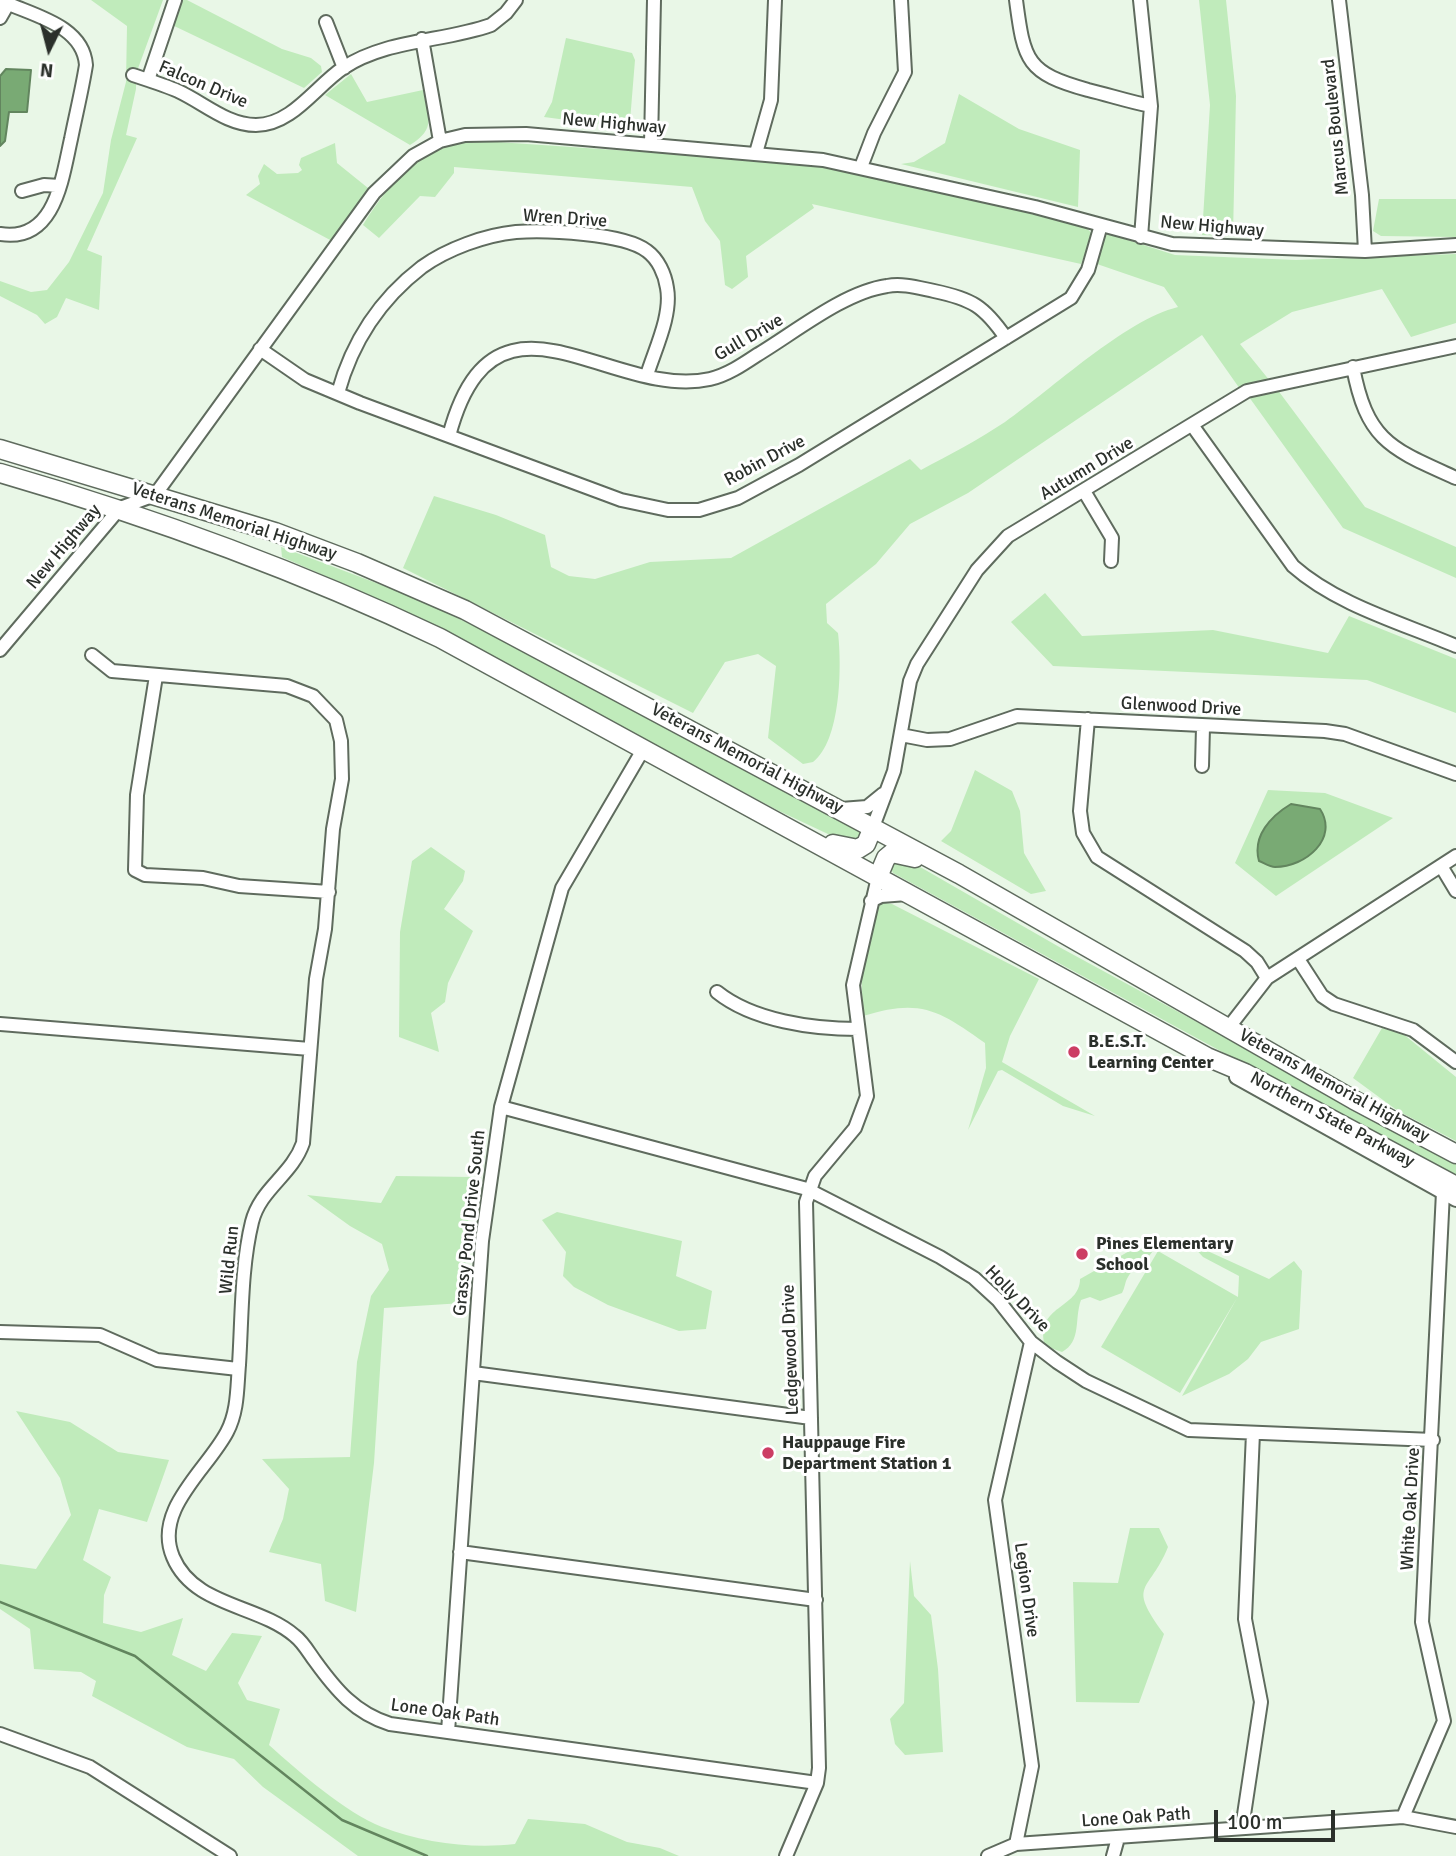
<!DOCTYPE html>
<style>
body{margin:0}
#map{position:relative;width:1456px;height:1856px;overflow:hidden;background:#e9f7e7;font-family:Signika,sans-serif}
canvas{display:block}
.north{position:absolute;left:14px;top:14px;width:70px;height:70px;-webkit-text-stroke:5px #fff;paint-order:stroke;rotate:186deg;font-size:19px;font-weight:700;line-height:28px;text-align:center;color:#2b302b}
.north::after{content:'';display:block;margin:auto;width:24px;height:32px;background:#2b302b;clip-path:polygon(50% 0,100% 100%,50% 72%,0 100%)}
.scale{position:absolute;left:1214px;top:1810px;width:121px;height:32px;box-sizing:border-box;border:4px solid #2b302b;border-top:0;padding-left:9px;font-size:21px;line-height:24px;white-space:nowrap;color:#2b302b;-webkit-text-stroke:5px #fff;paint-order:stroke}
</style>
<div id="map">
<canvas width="1456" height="1856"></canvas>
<div class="north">N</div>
<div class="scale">100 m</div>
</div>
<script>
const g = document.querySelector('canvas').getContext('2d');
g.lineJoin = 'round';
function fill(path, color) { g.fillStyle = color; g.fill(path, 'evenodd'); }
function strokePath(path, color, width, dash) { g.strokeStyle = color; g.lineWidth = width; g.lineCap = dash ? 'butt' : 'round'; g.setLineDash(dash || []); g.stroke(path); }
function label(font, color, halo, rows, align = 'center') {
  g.font = font + ' Signika,sans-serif'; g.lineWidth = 6; g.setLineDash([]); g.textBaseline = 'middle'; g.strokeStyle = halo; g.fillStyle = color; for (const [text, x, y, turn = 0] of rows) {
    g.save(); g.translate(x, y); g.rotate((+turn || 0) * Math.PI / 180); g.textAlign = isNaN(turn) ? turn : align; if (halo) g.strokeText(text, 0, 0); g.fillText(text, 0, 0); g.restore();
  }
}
const green = new Path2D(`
 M91,0H163L136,74V89L126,135L137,138L87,250L102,256L99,310L66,298L57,317L45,324L37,315L0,296V281L31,292L47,290L69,262L103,193L111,140L126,82L127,26Z
 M178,0H187L282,49L311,58L321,66L322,72L304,88L170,24Z
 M1199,0H1226L1236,96L1233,236L1202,235L1210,105Z
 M566,38L632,53L635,60L630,121L620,127L544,117L552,102Z
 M351,74L367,102L423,90C428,118 437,128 410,145L325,95Z
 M959,94L1019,129L1080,150L1078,207L901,164L914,162L945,143Z
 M468,140L704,156L834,168L1085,226L1093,235L1081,264L812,204L814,208L746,256L748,277L732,289L725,285L720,241L705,221L692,187L454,167V173L435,197L420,196L379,238L363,225C378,200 404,166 431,152C442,146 456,144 468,140Z
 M335,143L337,163L368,188L332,241L246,195L260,184L258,176L264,164L277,174L298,173L302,170L299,165L301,158Z
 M1379,199H1456V237L1381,236L1373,231Z
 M1109,234L1175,255L1296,260L1456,254V323L1411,337L1382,289L1292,312L1240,344L1270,381L1247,383L1240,389L1202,335L968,493L910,524L876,564L826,604L827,623L838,633C842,666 841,741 813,762L803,764L768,738L776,666L758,654L725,662L693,713L403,568L434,496L496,515L545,535L551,567L569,576L595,579L650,562L731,558L910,459L921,470C949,455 978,440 1005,422C1052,389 1125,320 1178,307L1164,287L1097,264L1105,236Z
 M1277,389L1365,507L1456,547V578L1343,528L1249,397Z
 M281,547L408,595L521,648L858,830L865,836L863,843L845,842L779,811L398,608L282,557Z
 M1045,593L1082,636L1213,630L1328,653L1349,616L1456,659V713L1367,680L1053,666L1011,622Z
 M975,770L1012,791L1020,811L1024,853L1046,891L1031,894L941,841L951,831Z
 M1268,790L1325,793L1393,818L1276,896L1235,863Z
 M431,847L465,871L463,881L444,909L473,931L448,983L445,1002L431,1013L439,1052L399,1037L400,932L412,861Z
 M901,856L1061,948L1456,1163V1179L893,873L888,862Z
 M879,902L892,904L1039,979L1010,1036L1002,1062L1095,1116L1063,1106L1002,1070L998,1071L968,1130L986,1068L985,1043C939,1010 920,998 863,1016L861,966Z
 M1382,1028L1402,1033L1456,1077V1141L1398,1111L1353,1078Z
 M396,1176L471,1177L463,1303L384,1308L374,1463L356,1612L325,1601L321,1564L269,1552L283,1519L289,1489L262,1459L350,1457L357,1362L371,1296L389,1270L382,1244L350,1226L307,1195L381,1203Z
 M557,1212L682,1241L676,1276L712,1291L706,1329L679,1331L608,1305L574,1287L563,1276L566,1252L542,1220Z
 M1157,1240C1154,1259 1137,1262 1128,1277C1125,1281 1125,1288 1122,1293L1100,1301L1090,1297L1081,1300C1074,1319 1082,1341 1062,1352L1045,1346C1034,1305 1080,1309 1080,1279L1147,1241Z
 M1190,1243L1269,1279L1294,1261L1302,1271L1299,1329L1261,1342L1248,1359L1229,1374L1182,1396L1237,1298L1180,1393L1101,1347L1158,1251L1238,1297L1239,1276L1203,1257Z
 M16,1411L70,1422L118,1452L169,1460L147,1522L99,1509L83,1560L111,1577L104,1595L103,1623L141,1632L183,1618L172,1655L206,1671L232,1633L262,1636L238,1683L247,1700L280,1709L269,1745C298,1771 346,1813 382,1827C422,1843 473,1849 515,1844L528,1819L585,1824L627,1842L660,1848L679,1856H358L263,1787L234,1759L187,1747L92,1696L96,1681L81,1672L34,1669L30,1629L0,1609V1564L36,1569L71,1515L60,1478Z
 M1130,1528H1159L1168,1547C1149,1594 1126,1582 1164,1634L1139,1703L1076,1702L1073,1582L1118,1583Z
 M910,1561L914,1596L931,1615L938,1669L943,1752L905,1755L895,1744L890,1719L904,1703Z`);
const water = new Path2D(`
 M6,69L31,70L27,112H9L5,141L0,146V76Z
 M1291,804L1320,809C1339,838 1306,867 1275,867C1270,867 1264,863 1259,861C1252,836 1271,816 1291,804Z`);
const stream = new Path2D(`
 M0,1602L135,1656L342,1820L427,1856`);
const minor = new Path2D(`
 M0,0C30,15 83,24 86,65C82,90 76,114 71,139C62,179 55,243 0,234
 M1016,0C1024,62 1027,73 1088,90C1109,95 1130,102 1151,106
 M1140,0L1151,106L1141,237
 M1339,0L1362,195L1365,251
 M0,18L8,4
 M326,22L344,68
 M422,39L440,141
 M133,75C148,80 164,85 178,91C204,103 227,125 256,125C292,125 316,86 343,68C387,39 443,42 491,25L506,13L516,0
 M148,80L175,0
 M651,144L654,0
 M756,153L771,100L775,0
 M861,167L874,133L905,72L901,0
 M22,191L44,185L60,186
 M260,349L305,380L360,403L621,500L668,510H699L738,498L799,465L1071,298L1088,270L1101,225
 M1353,367C1367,442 1392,449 1456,478
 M338,393C352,342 379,300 422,267C447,249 485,235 516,232C546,230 624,233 647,251C658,259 665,274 667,288C672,315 655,349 647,375
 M1192,425L1293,566C1337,605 1402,623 1456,646
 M449,436C494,266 610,401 710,379C727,375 742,365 757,355C794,333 844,292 887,286C903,283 919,288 934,291C972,299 984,306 1006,338
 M1084,491L1112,538L1111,561
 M0,650L120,508L155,495L374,193L413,156L440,141L465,135L526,134L823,160L1035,207L1172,244L1365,251L1456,245
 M92,655L112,671L287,686L313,696L336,720L341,741L342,779L333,829L325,929L316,979L303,1143C292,1175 260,1189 252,1222C241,1267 242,1318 239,1365C237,1388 238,1411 227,1432C207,1470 153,1510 173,1557C194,1607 258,1604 295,1636C303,1642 309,1653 315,1661C336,1690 355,1713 390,1724L817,1783
 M156,676L137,795L135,870L145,875L203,878L239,886L329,892
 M1088,719L1080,811L1083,833L1097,857L1245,951L1257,962L1267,978
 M901,735L927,740L950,739L1017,716L1325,731L1345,734L1456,774
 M1202,766L1203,727
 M841,809L867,807L883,794
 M873,827L894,771L910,681L917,664L977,570L1008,536L1247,391L1456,346
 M1441,866L1456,891
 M871,901L881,896L907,894
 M1298,959L1322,996L1334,1004L1413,1030L1456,1062
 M717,992C753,1021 813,1029 858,1029
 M0,1024L310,1049
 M1229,1027L1267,978L1456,856
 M501,1107L807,1189L940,1257L974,1278L998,1300L1031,1342L1057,1362L1086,1381L1189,1430L1433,1440
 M0,1332L100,1335L157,1360L238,1369
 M473,1373L811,1418
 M460,1552L816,1600
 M448,1732L482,1241L501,1107L562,888L644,748
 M0,1734L90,1767L230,1856
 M1403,1817L1444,1721L1422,1622L1443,1192
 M1242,1828L1261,1702L1245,1619L1253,1433
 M1016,1844L1032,1766L995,1500L1031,1342
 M786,1856L817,1783L819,1768L806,1202L815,1176L855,1128L867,1096L853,985L878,877
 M988,1856L1016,1844L1403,1817L1456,1827
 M1113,1856L1118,1838`);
const major = new Path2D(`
 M1237,1077L1456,1199`);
const highway = new Path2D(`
 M0,449L275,532L357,563L465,610L959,874L1354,1100L1456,1154
 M0,473C152,517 297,570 440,638L1207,1057L1245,1073L1456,1186
 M833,844L858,849L866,844L873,827
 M878,877L886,858L892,853L915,858`);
const markers = [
 [1074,1052,7,"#cc3d64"],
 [1082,1254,7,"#cc3d64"],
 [768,1453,7,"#cc3d64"]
];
const streetNames = [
 ["Falcon Drive",203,85,23],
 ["New Highway",614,124,5],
 ["Marcus Boulevard",1336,127,-96],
 ["Wren Drive",565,219,4],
 ["New Highway",1212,227,5],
 ["Gull Drive",749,338,-30],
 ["Robin Drive",765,461,-28],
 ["Autumn Drive",1087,469,-31],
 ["Veterans Memorial Highway",234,522,18],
 ["New Highway",64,547,-50],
 ["Glenwood Drive",1181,707,3],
 ["Veterans Memorial Highway",747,759,28],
 ["Veterans Memorial Highway",1334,1086,29],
 ["Northern State Parkway",1332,1120,28],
 ["Grassy Pond Drive South",470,1223,-84],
 ["Wild Run",230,1260,-84],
 ["Holly Drive",1017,1299,46],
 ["Ledgewood Drive",791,1350,-92],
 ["White Oak Drive",1411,1509,-87],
 ["Legion Drive",1026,1590,82],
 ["Lone Oak Path",445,1713,8],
 ["Lone Oak Path",1136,1818,-4]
];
const poiNames = [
 ["B.E.S.T.",1088,1042],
 ["Learning Center",1088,1063],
 ["Pines Elementary",1096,1244],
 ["School",1096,1265],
 ["Hauppauge Fire",782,1443],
 ["Department Station 1",782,1464]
];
fill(green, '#c0ebbb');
fill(water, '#79aa74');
strokePath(water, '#62855e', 2);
strokePath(stream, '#62855e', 2.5);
strokePath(minor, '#5f6b5e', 16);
strokePath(major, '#5f6b5e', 18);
strokePath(highway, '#5f6b5e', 21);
strokePath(minor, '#fff', 12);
strokePath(major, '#fff', 14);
strokePath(highway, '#fff', 18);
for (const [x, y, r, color] of markers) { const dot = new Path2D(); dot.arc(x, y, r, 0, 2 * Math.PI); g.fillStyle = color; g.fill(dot); strokePath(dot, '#fff', 2.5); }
label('18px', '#2b302b', '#fff', streetNames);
label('bold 18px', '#2b302b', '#fff', poiNames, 'left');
</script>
